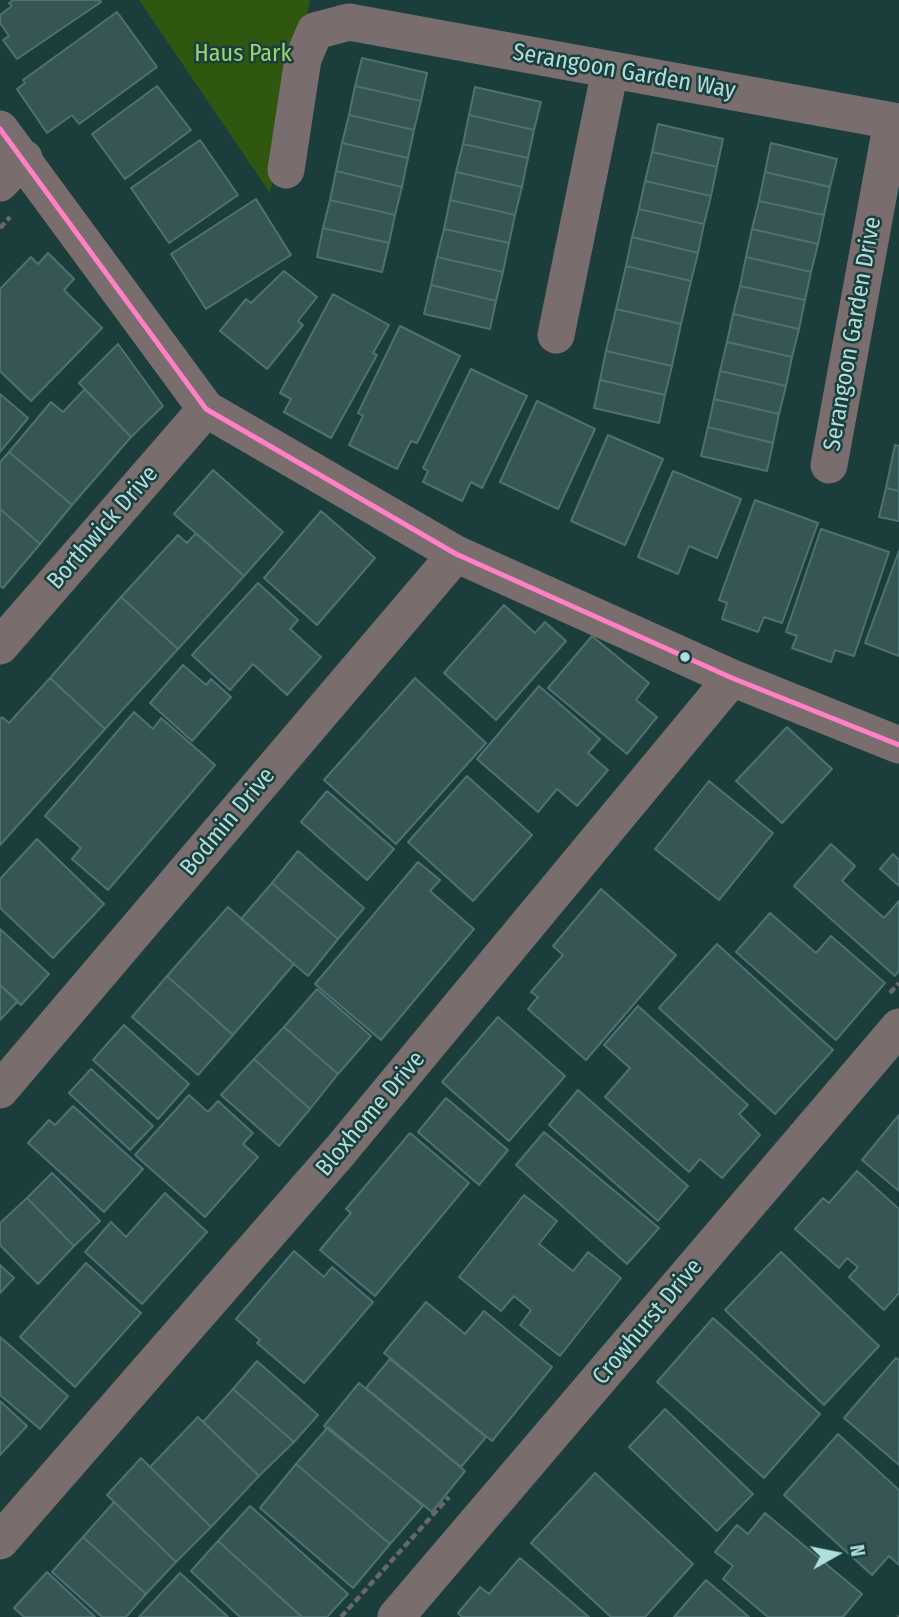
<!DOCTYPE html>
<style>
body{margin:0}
#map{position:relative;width:899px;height:1617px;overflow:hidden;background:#1b3e3d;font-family:"Fira Sans Condensed",sans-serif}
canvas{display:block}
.north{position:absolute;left:801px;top:1519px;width:70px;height:70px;-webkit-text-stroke:5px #1c3e3d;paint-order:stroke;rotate:81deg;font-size:19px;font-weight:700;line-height:28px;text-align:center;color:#afdfdd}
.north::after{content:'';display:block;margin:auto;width:24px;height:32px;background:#afdfdd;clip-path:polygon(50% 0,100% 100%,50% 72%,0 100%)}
</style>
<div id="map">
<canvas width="899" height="1617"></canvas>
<div class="north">N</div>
</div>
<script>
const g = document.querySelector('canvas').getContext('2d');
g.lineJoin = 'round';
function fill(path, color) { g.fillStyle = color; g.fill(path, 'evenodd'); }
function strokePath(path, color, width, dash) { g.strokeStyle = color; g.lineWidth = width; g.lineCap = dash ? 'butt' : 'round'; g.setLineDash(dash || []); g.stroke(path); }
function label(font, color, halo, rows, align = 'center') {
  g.font = font + ' "Fira Sans Condensed",sans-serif'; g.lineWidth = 5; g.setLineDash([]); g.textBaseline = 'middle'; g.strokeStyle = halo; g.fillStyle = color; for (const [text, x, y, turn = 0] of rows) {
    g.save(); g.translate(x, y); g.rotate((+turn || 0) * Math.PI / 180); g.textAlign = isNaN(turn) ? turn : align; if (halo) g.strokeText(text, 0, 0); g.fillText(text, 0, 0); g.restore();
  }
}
const green = new Path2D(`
 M139,0H310L270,193Z`);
const building = new Path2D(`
 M13,0H100L101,2L17,59L3,40L9,36L0,23V15L12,6L9,3Z
 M117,12L157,67L79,124L72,115L47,133L17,89L25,83L23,80Z
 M362,58L427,73L421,101L355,86Z
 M157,86L191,130L125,179L92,134Z
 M355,86L421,101L414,130L349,115Z
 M475,87L541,102L534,130L469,115Z
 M349,115L414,130L408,158L342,143Z
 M469,115L534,130L528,158L463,144Z
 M658,124L723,139L717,167L652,152Z
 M200,140L238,195L169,243L131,188Z
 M342,143L408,158L402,187L336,171Z
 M771,143L837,159L830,187L765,172Z
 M463,144L528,158L522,187L456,172Z
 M652,152L717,167L711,196L645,181Z
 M336,171L402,187L395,215L330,200Z
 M456,172L522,187L515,215L450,200Z
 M765,172L830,187L824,215L759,201Z
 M645,181L711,196L704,224L639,209Z
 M256,199L291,255L206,309L171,254Z
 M330,200L395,215L389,243L323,228Z
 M450,200L515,215L509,243L444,229Z
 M759,201L824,215L818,244L752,229Z
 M639,209L704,224L698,253L632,237Z
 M323,228L389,243L382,272L317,257Z
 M444,229L509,243L503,272L437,257Z
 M752,229L818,244L811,272L746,257Z
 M632,237L698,253L691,281L626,266Z
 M48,253L74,279L64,290L102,328L31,401L0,371V289L31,257L38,264Z
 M437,257L503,272L496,301L431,285Z
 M746,257L811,272L805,300L740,286Z
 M626,266L691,281L681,324L616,309Z
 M284,271L317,297L298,321L303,325L267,369L220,331L246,299L251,303Z
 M431,285L496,301L490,329L424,314Z
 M740,286L805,300L799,329L733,314Z
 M333,294L389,325L373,353L377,355L331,438L284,412L291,399L280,393Z
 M616,309L681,324L672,366L606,351Z
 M733,314L799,329L792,357L727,342Z
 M400,326L460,356L417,443L411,441L397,469L349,445L363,416L358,413Z
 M727,342L792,357L786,386L720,371Z
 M118,344L163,406L131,437L79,383Z
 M606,351L672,366L665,395L600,380Z
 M471,369L527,396L482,488L471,482L462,501L423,482L428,471L423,468Z
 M720,371L786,386L779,414L714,399Z
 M600,380L665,395L659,423L594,408Z
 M85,389L131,437L72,505L9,452L51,402L63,412Z
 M0,394L28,418L0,452Z
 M714,399L779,414L773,443L708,427Z
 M537,401L595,429L558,509L500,482Z
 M708,427L773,443L767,471L701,456Z
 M608,435L663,459L625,545L571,521Z
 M895,445L899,446V491L886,488Z
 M9,452L72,505L40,544L0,509V462Z
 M213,470L283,532L244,576L174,514Z
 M673,471L741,499L717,558L689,546L678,574L638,557Z
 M886,488L899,491V521L879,517Z
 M755,500L818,523L782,623L764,617L758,632L722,619L727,603L719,600Z
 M0,509L40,544L3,588L0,586Z
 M321,511L375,558L317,625L264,578Z
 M821,529L889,552L854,656L835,650L831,662L792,648L797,636L786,632Z
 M196,533L244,576L178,649L121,597L178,535L187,543Z
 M899,551V656L865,643Z
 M258,583L298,620L290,629L321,657L287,695L253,664L230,690L192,655Z
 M121,597L178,649L105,729L50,678Z
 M504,605L535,633L545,622L566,641L496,720L444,673Z
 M592,636L649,683L636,700L657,717L627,754L548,688Z
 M183,665L206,685L211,679L231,697L192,741L150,703Z
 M50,678L105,729L0,845V720L2,717L9,723Z
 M415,678L486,743L396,844L324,780Z
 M539,686L600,739L588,753L608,770L577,806L557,789L538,812L477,759Z
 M134,712L153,729L161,718L215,765L108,890L72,859L81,848L45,816Z
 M787,727L832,769L782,823L736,781Z
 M467,776L532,835L473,901L408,842Z
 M709,781L773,833L719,900L655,849Z
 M327,791L394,849L367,880L301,822Z
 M37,839L104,904L53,958L0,908V879Z
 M831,844L855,866L842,881L884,918L899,901V971L895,976L794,886Z
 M298,851L364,908L338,939L272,883Z
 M893,854L899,860V886L880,869Z
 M418,862L440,880L430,891L474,929L381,1040L315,984Z
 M272,883L338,939L308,976L241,919Z
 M601,889L676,955L586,1060L528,1009L538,997L531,992L563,955L553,946Z
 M228,907L294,964L233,1035L167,976Z
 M770,913L816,953L831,936L885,983L836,1040L736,952Z
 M0,929L49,974L21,1005L0,985Z
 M717,944L833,1050L775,1114L659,1008Z
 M167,976L233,1035L198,1075L132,1017Z
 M0,985L18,1001L0,1020Z
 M317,989L371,1036L338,1074L284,1027Z
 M638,1006L748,1105L739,1114L760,1135L722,1178L700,1159L689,1172L605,1097L630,1068L604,1045Z
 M498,1017L565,1076L509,1141L442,1082Z
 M124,1025L189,1084L158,1119L93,1060Z
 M284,1027L338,1074L310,1109L254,1059Z
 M254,1059L310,1109L279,1146L221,1095Z
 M91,1069L153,1126L130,1150L69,1093Z
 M578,1090L688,1186L658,1221L549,1125Z
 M189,1095L208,1112L218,1101L253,1133L243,1144L258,1157L205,1217L135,1155Z
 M446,1098L508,1150L479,1185L418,1132Z
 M73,1106L143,1169L104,1212L28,1143L49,1120L55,1125Z
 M899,1115V1191L862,1160Z
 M544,1132L659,1228L627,1264L516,1165Z
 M410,1133L469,1183L375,1296L320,1250L351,1213L346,1209Z
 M857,1171L899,1209V1293L884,1310L849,1277L858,1267L847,1258L839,1268L795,1229L823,1198L829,1203Z
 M52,1173L100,1221L74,1246L27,1198Z
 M165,1193L207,1232L142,1304L85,1252L111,1222L126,1237Z
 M524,1195L557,1221L539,1244L573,1271L588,1252L621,1278L560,1356L520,1325L531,1310L514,1296L501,1311L459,1277Z
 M27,1198L74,1246L38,1284L0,1245V1223Z
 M294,1251L324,1277L332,1267L373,1302L304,1383L257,1343L260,1340L236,1319Z
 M781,1252L879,1346L824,1405L725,1310Z
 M86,1263L141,1313L75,1387L20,1337Z
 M0,1265L14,1278L0,1293Z
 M426,1302L465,1334L484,1311L552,1367L492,1441L384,1353Z
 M713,1318L820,1414L764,1478L657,1382Z
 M0,1337L68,1396L40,1429L0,1395Z
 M896,1358L899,1360V1465L844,1418Z
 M390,1359L486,1437L461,1467L366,1388Z
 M257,1361L318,1415L294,1442L233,1389Z
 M359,1383L465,1471L432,1512L324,1426Z
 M233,1389L294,1442L259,1476L203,1422Z
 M0,1401L27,1426L0,1455Z
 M665,1409L753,1494L717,1531L629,1447Z
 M198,1417L259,1476L211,1527L150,1467Z
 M328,1427L423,1506L390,1544L296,1464Z
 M838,1434L899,1490V1565L889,1556L872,1575L784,1495Z
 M141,1458L211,1527L176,1562L107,1495Z
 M296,1464L390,1544L353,1588L260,1508Z
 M595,1473L693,1564L645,1617H611L531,1543Z
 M114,1502L176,1562L146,1594L83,1537Z
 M250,1506L348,1594L327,1617H302L218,1541Z
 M765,1513L862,1594L843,1617H768L723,1579L733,1566L715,1552L737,1525L748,1534Z
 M83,1537L146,1594L126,1617H102L52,1572Z
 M218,1541L302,1617H240L191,1571Z
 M520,1558L589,1617H462L458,1613L480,1587L489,1594Z
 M47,1572L95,1617H24L14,1608Z
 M180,1573L228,1617H139Z
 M706,1580L749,1617H674Z`);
const path = new Path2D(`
 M0,228L10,217
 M890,993L899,983
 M341,1617L449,1497
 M898,1617L899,1616`);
const minor = new Path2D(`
 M0,129L206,409L456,554L732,678L899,745
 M286,170L303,59L315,31L349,22L899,122
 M0,183L24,158
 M556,335L610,70
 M829,465L892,121
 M0,646L206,409
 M0,1090L456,554
 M0,1541L340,1151L732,678
 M396,1617L899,1027`);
const bus1 = new Path2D(`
 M0,129L206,409L456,554L732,678L899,745`);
const markers = [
 [685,657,6,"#afdfdd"]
];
const parkNames = [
 ["Haus Park",243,54]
];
const streetNames = [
 ["Serangoon Garden Way",624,72,10],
 ["Serangoon Garden Drive",853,334,-80],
 ["Borthwick Drive",103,528,-49],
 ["Bodmin Drive",228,822,-50],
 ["Bloxhome Drive",371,1114,-50],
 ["Crowhurst Drive",648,1322,-50]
];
fill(green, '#2f5710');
fill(building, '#365554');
strokePath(building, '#4c7271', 2);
strokePath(path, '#676868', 4.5, [7, 3.5]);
strokePath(minor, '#796d6e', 37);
strokePath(bus1, '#ff80c5', 5);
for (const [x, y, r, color] of markers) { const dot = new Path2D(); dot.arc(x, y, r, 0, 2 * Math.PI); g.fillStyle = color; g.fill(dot); strokePath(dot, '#1c3e3d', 2.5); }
label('24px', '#99d570', '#1c3e3d', parkNames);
label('24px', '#afdfdd', '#1c3e3d', streetNames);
</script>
